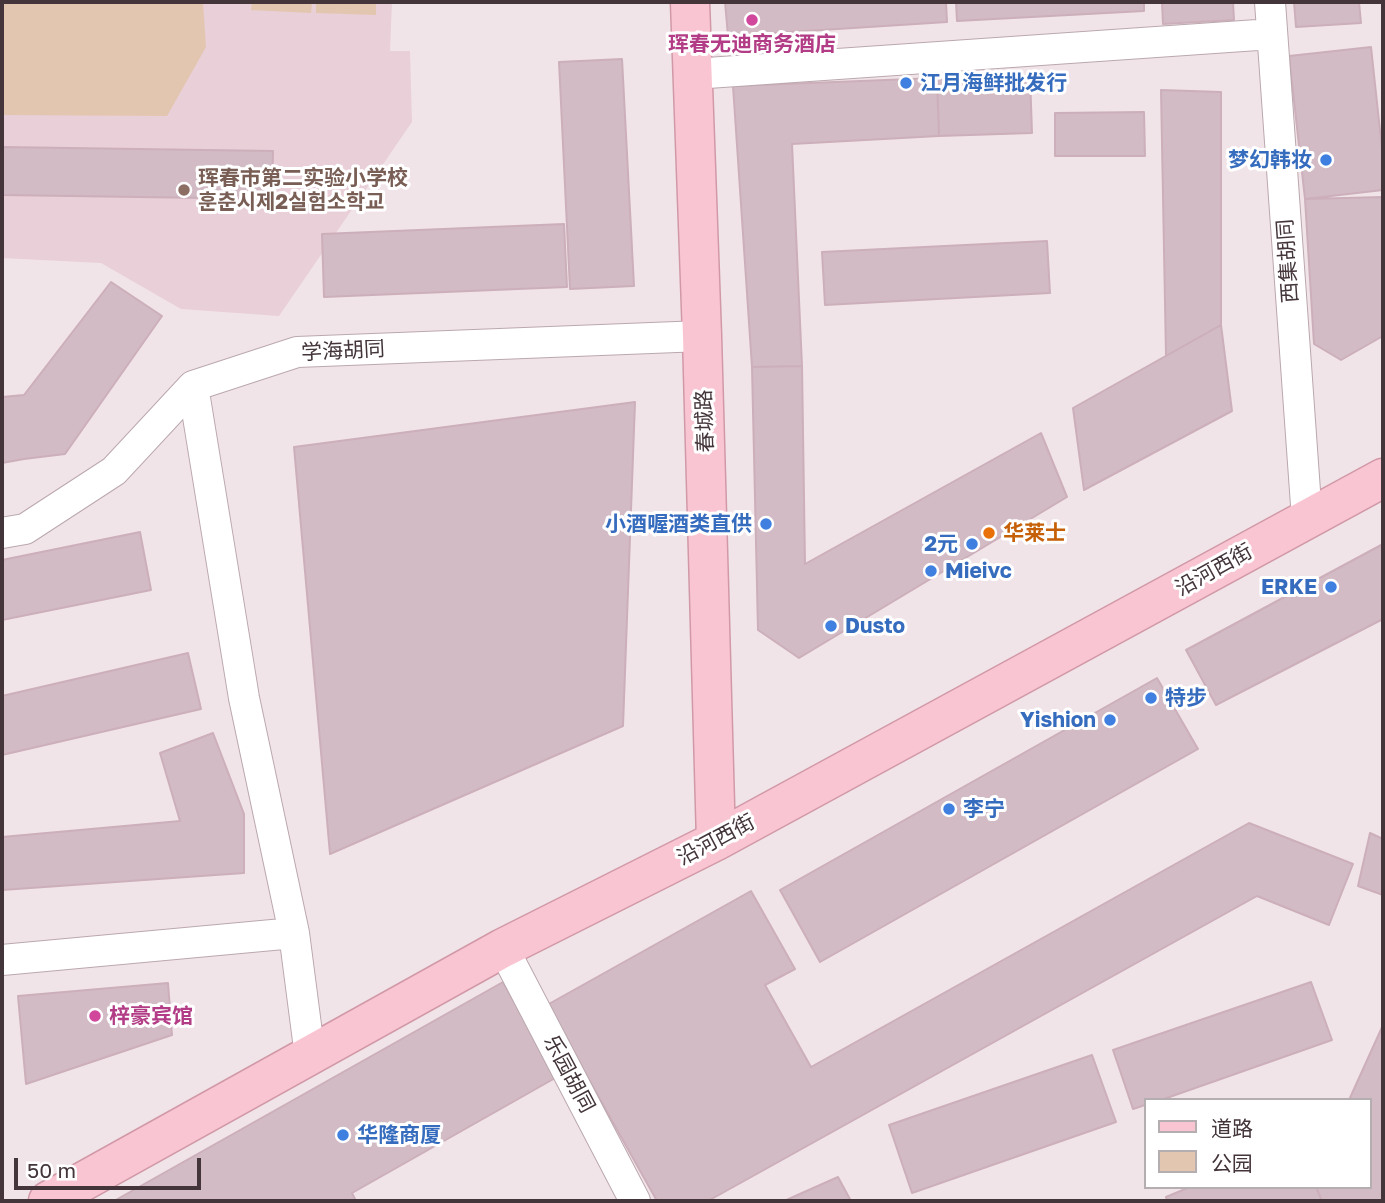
<!DOCTYPE html>
<meta charset="utf-8">
<style>
body{margin:0}
#map{position:relative;width:1385px;height:1203px;overflow:hidden;background:#f1e4e8;font-family:"Golos Text","Noto Sans SC",sans-serif}
canvas{display:block}
.frame{position:absolute;inset:0;border:4px solid #43353a;pointer-events:none}
.legend{position:absolute;left:1144px;top:1098px;width:228px;height:91px;box-sizing:border-box;background:#fff;border:2px solid #b4aeb0;margin:0;padding:9px 12px;list-style:none;font-size:21px;color:#43353a}
.legend li{display:flex;align-items:center;gap:14px;height:35px}
.legend b{width:35px;border:2px solid #b4aeb0}
.scale{position:absolute;left:14px;top:1158px;width:187px;height:32px;box-sizing:border-box;border:4px solid #43353a;border-top:0;padding-left:9px;font-size:21px;line-height:24px;white-space:nowrap;color:#43353a;-webkit-text-stroke:5px #fff;paint-order:stroke}
</style>
<div id="map">
<canvas width="1385" height="1203"></canvas>
<div class="frame"></div>
<ul class="legend">
<li><b style="height:9px;background:#fac5d2"></b>道路</li>
<li><b style="height:19px;background:#e3c6b0"></b>公园</li>
</ul>
<div class="scale">50 m</div>
</div>
<script>
const g = document.querySelector('canvas').getContext('2d');
g.lineJoin = 'round';
function fill(path, color) { g.fillStyle = color; g.fill(path, 'evenodd'); }
function strokePath(path, color, width, dash) { g.strokeStyle = color; g.lineWidth = width; g.lineCap = dash ? 'butt' : 'round'; g.setLineDash(dash || []); g.stroke(path); }
function label(font, color, halo, rows, align = 'center') {
  g.font = font + ' "Golos Text","Noto Sans SC","Noto Sans KR",sans-serif'; g.lineWidth = 6; g.setLineDash([]); g.textBaseline = 'middle'; g.strokeStyle = halo; g.fillStyle = color; for (const [text, x, y, turn = 0] of rows) {
    g.save(); g.translate(x, y); g.rotate((+turn || 0) * Math.PI / 180); g.textAlign = isNaN(turn) ? turn : align; if (halo) g.strokeText(text, 0, 0); g.fillText(text, 0, 0); g.restore();
  }
}
const education = new Path2D(`
 M2,2H392L390,51H410L412,122L279,316L181,309L101,263L2,258Z`);
const green = new Path2D(`
 M2,2H203L206,47L167,116L2,115Z
 M252,2H312L311,13L251,10Z
 M316,2H376V15L316,13Z`);
const building = new Path2D(`
 M725,2H946L947,22L728,36Z
 M956,2H1144V11L957,21Z
 M1162,2H1233L1234,20L1163,24Z
 M1294,2H1359L1361,23L1296,27Z
 M1371,47L1383,158V190L1305,199L1289,56Z
 M622,59L634,286L570,289L559,62Z
 M1030,75L1032,133L939,136L937,78Z
 M937,78L939,136L792,144L802,366L752,367L733,86Z
 M1161,90L1221,92V325L1166,356Z
 M1144,112L1145,156H1055V113Z
 M2,147L273,151L272,199L2,195Z
 M1383,197V336L1341,360L1314,344L1305,199Z
 M564,224L567,287L324,297L322,234Z
 M1047,241L1050,293L825,305L822,252Z
 M111,282L162,316L65,454L24,459L2,463V397L24,395Z
 M1221,325L1232,411L1084,490L1073,408Z
 M802,366L805,564L1041,433L1067,497L799,658L758,630L752,367Z
 M635,402L623,726L330,854L294,447Z
 M140,532L151,590L2,620V560Z
 M1383,544V619L1216,705L1186,650Z
 M188,653L201,709L2,755V696Z
 M1157,678L1198,749L820,962L780,890Z
 M213,733L244,814V873L2,890V837L180,821L160,753Z
 M1249,823L1353,864L1329,925L1257,896L708,1201H657L547,1005L751,891L795,969L765,985L811,1067Z
 M1370,833L1383,839V895L1358,886Z
 M503,982L557,1077L352,1193L356,1201H114Z
 M1311,982L1332,1040L1161,1100H1145V1105L1133,1109L1113,1050Z
 M168,983L172,1035L26,1084L18,996Z
 M1383,1025V1201H1322L1316,1187H1369V1100H1349Z
 M1092,1055L1116,1122L912,1193L889,1125Z
 M838,1177L851,1201H784Z
 M1190,1187H1316L1322,1201H1167L1166,1197Z`);
const street = new Path2D(`
 M1270,2L1307,519
 M693,74L1272,34
 M193,386L244,698L294,933L310,1056
 M2,533L25,529L114,471L193,386L297,352L702,336
 M503,948L635,1201
 M2,960L294,933`);
const secondary = new Path2D(`
 M690,2L702,336L716,841
 M48,1201L503,948L716,841L1383,478`);
const markers = [
 [752,20,7,"#d1479c"],
 [906,83,7,"#3f7fe0"],
 [1326,160,7,"#3f7fe0"],
 [184,190,7,"#8d6e63"],
 [766,524,7,"#3f7fe0"],
 [989,533,7,"#e8710a"],
 [972,544,7,"#3f7fe0"],
 [931,571,7,"#3f7fe0"],
 [1331,587,7,"#3f7fe0"],
 [831,626,7,"#3f7fe0"],
 [1151,698,7,"#3f7fe0"],
 [1110,720,7,"#3f7fe0"],
 [949,809,7,"#3f7fe0"],
 [95,1016,7,"#d1479c"],
 [343,1135,7,"#3f7fe0"]
];
const hotelNames = [
 ["珲春无迪商务酒店",752,44],
 ["梓豪宾馆",109,1016,"left"]
];
const shopNames = [
 ["江月海鲜批发行",920,83],
 ["梦幻韩妆",1312,160,"right"],
 ["小酒喔酒类直供",752,524,"right"],
 ["2元",958,544,"right"],
 ["Mieivc",945,571],
 ["ERKE",1317,587,"right"],
 ["Dusto",845,626],
 ["特步",1165,698],
 ["Yishion",1096,720,"right"],
 ["李宁",963,809],
 ["华隆商厦",357,1135]
];
const educationNames = [
 ["珲春市第二实验小学校",198,178],
 ["훈춘시제2실험소학교",198,202]
];
const streetNames = [
 ["西集胡同",1288,261,-94],
 ["学海胡同",343,351,-3],
 ["春城路",705,421,-92],
 ["沿河西街",1214,570,-29],
 ["沿河西街",716,840,-28],
 ["乐园胡同",569,1074,62]
];
const foodNames = [
 ["华莱士",1003,533]
];
fill(education, '#e9cfd7');
fill(green, '#e3c6b0');
fill(building, '#d2bbc4');
strokePath(building, '#ccafba', 2);
strokePath(street, '#bba8af', 32);
strokePath(secondary, '#d199a8', 41);
strokePath(street, '#fff', 30);
strokePath(secondary, '#fac5d2', 38);
for (const [x, y, r, color] of markers) { const dot = new Path2D(); dot.arc(x, y, r, 0, 2 * Math.PI); g.fillStyle = color; g.fill(dot); strokePath(dot, '#fff', 2.5); }
label('bold 21px', '#b23c85', '#fff', hotelNames);
label('bold 21px', '#366cbe', '#fff', shopNames, 'left');
label('bold 21px', '#785e54', '#fff', educationNames, 'left');
label('21px', '#43353a', '#fff', streetNames);
label('bold 21px', '#c56008', '#fff', foodNames, 'left');
</script>
